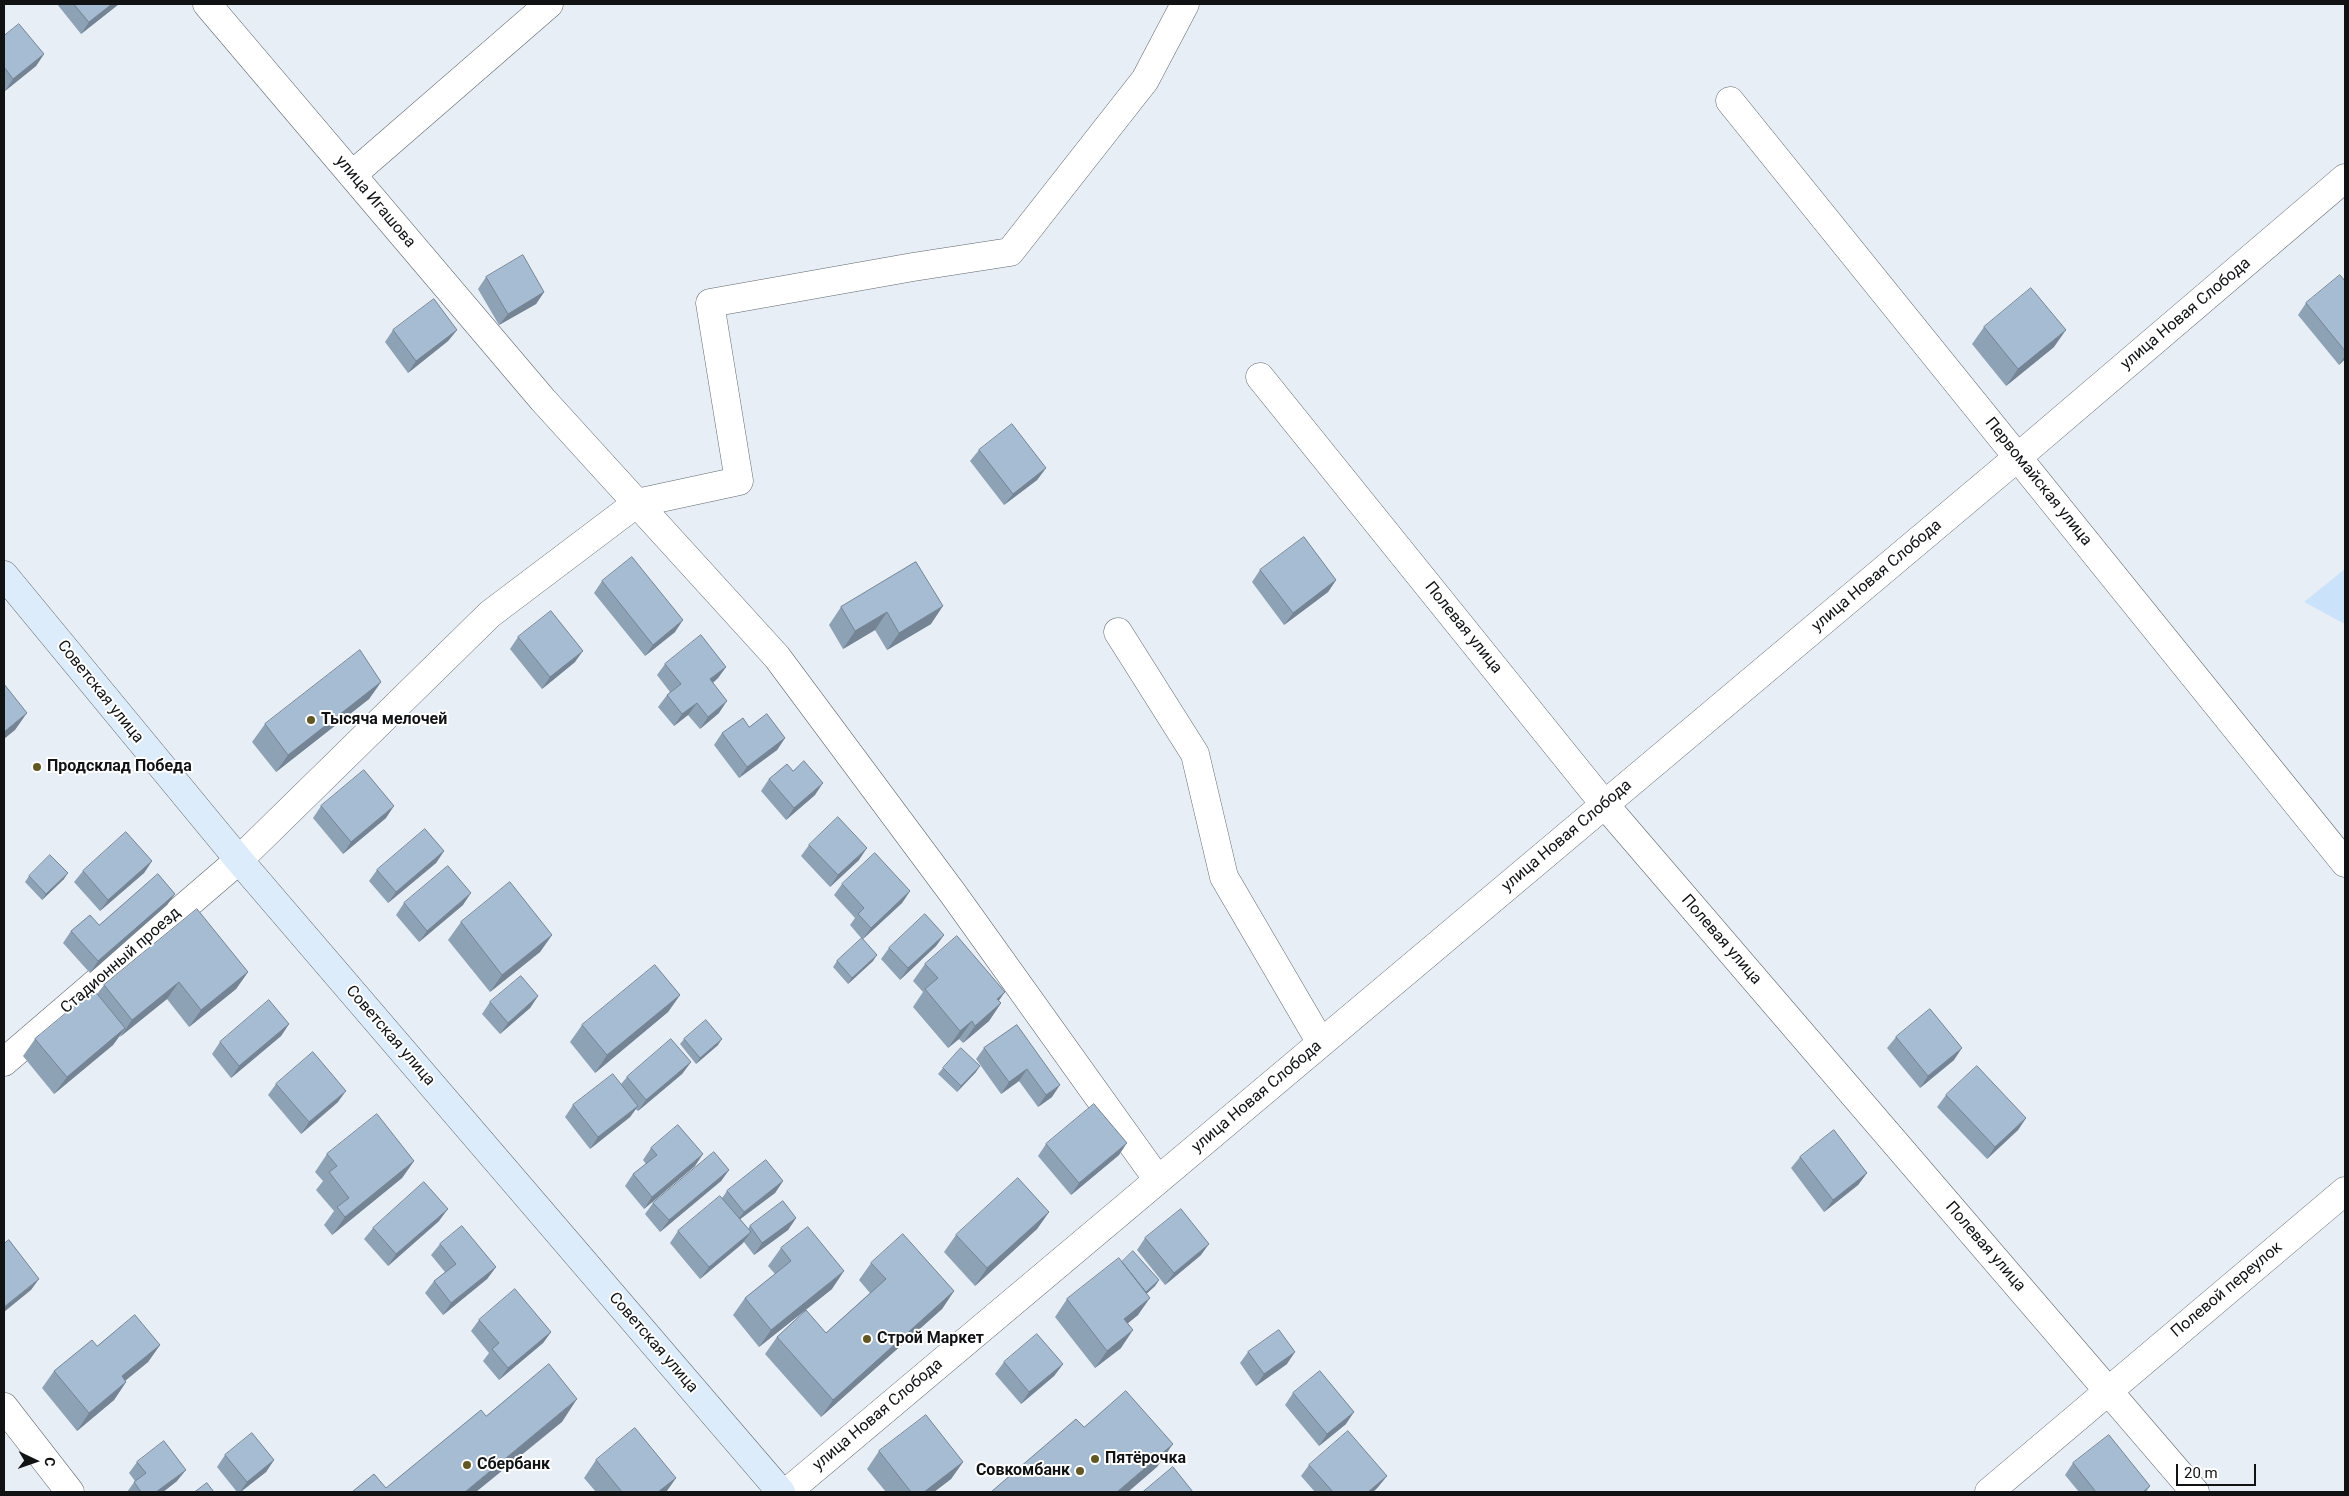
<!DOCTYPE html>
<meta charset="utf-8">
<style>
body{margin:0}
#map{position:relative;width:2349px;height:1496px;overflow:hidden;background:#e7eef6;font-family:Roboto,sans-serif}
canvas{display:block}
.frame{position:absolute;inset:0;border:5px solid #101214;pointer-events:none}
.north{position:absolute;left:10px;top:1436px;width:50px;height:50px;-webkit-text-stroke:4px #fff;paint-order:stroke;rotate:93deg;font-size:14px;font-weight:700;line-height:20px;text-align:center;color:#101214}
.north::after{content:'';display:block;margin:auto;width:18px;height:22px;background:#101214;clip-path:polygon(50% 0,100% 100%,50% 72%,0 100%)}
.scale{position:absolute;left:2176px;top:1464px;width:80px;height:22px;box-sizing:border-box;border:2px solid #101214;border-top:0;padding-left:6px;font-size:15px;line-height:18px;white-space:nowrap;color:#101214;-webkit-text-stroke:4px #fff;paint-order:stroke}
</style>
<div id="map">
<canvas width="2349" height="1496"></canvas>
<div class="frame"></div>
<div class="north">С</div>
<div class="scale">20 m</div>
</div>
<script>
const g = document.querySelector('canvas').getContext('2d');
g.lineJoin = 'round';
function fill(path, color) { g.fillStyle = color; g.fill(path, 'evenodd'); }
function strokePath(path, color, width, dash) { g.strokeStyle = color; g.lineWidth = width; g.lineCap = dash ? 'butt' : 'round'; g.setLineDash(dash || []); g.stroke(path); }
function label(font, color, halo, rows, align = 'center') {
  g.font = font + ' Roboto,sans-serif'; g.lineWidth = 4; g.setLineDash([]); g.textBaseline = 'middle'; g.strokeStyle = halo; g.fillStyle = color; for (const [text, x, y, turn = 0] of rows) {
    g.save(); g.translate(x, y); g.rotate((+turn || 0) * Math.PI / 180); g.textAlign = isNaN(turn) ? turn : align; if (halo) g.strokeText(text, 0, 0); g.fillText(text, 0, 0); g.restore();
  }
}
const green = new Path2D(`
 M2345,569V624L2304,602Z`);
const minor = new Path2D(`
 M207,4L543,400L777,657L954,895L1158,1180
 M1730,101L2345,863
 M352,175L549,4
 M1260,377L1605,805L2195,1492
 M1118,632L1195,754L1224,877L1321,1043
 M4,1062L239,860L490,614L637,503L739,481L710,303L913,267L1010,252L1145,80L1185,4
 M4,1407L70,1492
 M787,1492L2018,457L2345,178
 M1989,1492L2345,1191`);
const secondary = new Path2D(`
 M4,575L239,860L781,1492`);
const wall = new Path2D(`
 M57,4H119L81,34Z
 M4,36L44,54L36,66L5,91L4,89Z
 M486,277L544,292L536,304L499,325L478,289Z
 M2345,281V359L2339,365L2298,315L2306,303Z
 M1984,327L2054,347L2006,386L1972,344Z
 M393,330H457L448,341L408,373L385,342Z
 M979,450L1046,468L1037,480L1004,505L970,461Z
 M916,562L931,624L887,650L875,630L843,649L829,625L841,607Z
 M1260,570L1336,580L1328,592L1284,625L1252,582Z
 M602,581L675,632L645,656L594,593Z
 M518,637L575,662L542,689L510,649Z
 M665,664L726,667L718,678L713,683L719,713L700,729L688,715L674,726L658,707L667,695L670,692L657,675Z
 M381,682L369,699L276,772L252,742L265,724Z
 M749,727L785,738L777,750L739,778L714,745L722,733Z
 M769,779L815,795L786,820L761,791Z
 M321,806L386,818L343,854L313,818Z
 M809,845L859,860L830,887L801,856Z
 M444,851L436,863L388,903L369,881L377,870Z
 M152,861L144,873L100,911L74,882L83,871Z
 M29,876L64,879L42,900L25,882Z
 M842,884L910,891L902,903L863,939L873,961L848,984L833,967L837,961L862,939L850,925L855,918L834,895Z
 M175,894L167,905L90,973L63,943L71,931L99,925Z
 M404,903L463,905L419,942L396,915Z
 M461,922L552,935L540,952L490,992L448,940Z
 M944,935L936,946L900,980L881,959L889,948Z
 M925,964L999,1001L1001,1003L989,1021L963,1043L959,1039L948,1048L913,1007L923,992L913,981Z
 M248,972L236,989L189,1027L167,999L119,1037L113,1045L54,1094L23,1056L35,1039L97,994L104,985Z
 M680,995L668,1012L595,1073L570,1042L582,1025Z
 M538,996L530,1008L500,1034L482,1014L490,1002Z
 M289,1024L281,1036L231,1078L212,1054L220,1042Z
 M1017,1025L1052,1097L1038,1107L1019,1081L1001,1094L976,1059L984,1048Z
 M1896,1037L1954,1060L1920,1088L1887,1048Z
 M684,1039L718,1045L696,1064L680,1044Z
 M691,1062L682,1074L638,1111L636,1109L630,1117L590,1149L565,1117L573,1105L621,1084L627,1077Z
 M943,1068L976,1072L957,1092L938,1074Z
 M276,1084L338,1102L301,1134L268,1095Z
 M1946,1095L2026,1118L2018,1130L1987,1159L1937,1107Z
 M1046,1144L1119,1155L1071,1195L1038,1156Z
 M651,1148L695,1166L644,1209L625,1186L633,1174L646,1164L643,1160Z
 M327,1154L414,1161L402,1178L332,1235L324,1225L334,1211L316,1190L323,1181L315,1172Z
 M1800,1157L1867,1173L1858,1185L1824,1212L1791,1168Z
 M729,1170L721,1181L660,1232L645,1214L653,1203Z
 M783,1181L775,1193L740,1219L748,1229L750,1226L796,1218L788,1230L754,1255L744,1242L700,1279L670,1243L678,1231L722,1198L727,1191Z
 M1049,1212L1037,1229L975,1286L944,1252L956,1235Z
 M439,1221L388,1266L364,1239L373,1228Z
 M1145,1238L1201,1255L1165,1285L1137,1250Z
 M440,1244L496,1267L487,1279L443,1315L425,1293L434,1281L445,1272L431,1255Z
 M781,1248L832,1289L759,1347L733,1315L745,1298L775,1274L768,1266Z
 M1122,1262L1159,1280L1155,1286L1147,1293L1138,1315L1128,1323L1121,1348L1095,1368L1055,1317L1067,1299Z
 M871,1263L954,1291L942,1309L821,1417L765,1354L777,1337L826,1333L870,1293L859,1280Z
 M479,1320L551,1332L543,1343L499,1380L483,1361L489,1353L471,1331Z
 M160,1345L148,1362L125,1381L126,1382L114,1400L77,1431L42,1388L54,1371L97,1346Z
 M1248,1352L1287,1364L1256,1386L1240,1363Z
 M1004,1362L1063,1364L1054,1376L1021,1404L995,1374Z
 M1293,1393L1346,1424L1319,1446L1285,1405Z
 M879,1451L963,1462L951,1479L934,1492H886L867,1469Z
 M225,1455L274,1460L266,1472L241,1492H237L217,1467Z
 M596,1460L676,1478L666,1492H596L584,1478Z
 M137,1462L177,1481L163,1492H127L135,1481L129,1473Z
 M2073,1463L2150,1486L2146,1492H2079L2065,1475Z
 M1309,1465L1387,1476L1378,1487L1373,1492H1315L1301,1476Z`);
const shadedWall = new Path2D(`
 M112,4H119L81,34L89,22Z
 M44,54L36,66L5,91L13,79Z
 M544,292L536,304L499,325L508,314Z
 M457,330L448,341L408,373L416,361Z
 M2066,330L2054,347L2006,386L2018,369Z
 M2345,356V359L2339,365Z
 M1046,468L1037,480L1004,505L1013,494Z
 M1336,580L1328,592L1284,625L1293,613Z
 M943,606L931,624L887,650L899,633Z
 M887,612L875,630L843,649L855,631Z
 M683,620L675,632L645,656L653,645Z
 M583,651L575,662L542,689L550,677Z
 M726,667L718,678L702,691L710,679Z
 M381,682L369,699L276,772L288,755Z
 M727,701L719,713L700,729L708,717Z
 M697,703L688,715L674,726L682,714Z
 M27,713L15,730L4,739V732Z
 M785,738L777,750L739,778L747,767Z
 M823,783L815,795L786,820L794,808Z
 M394,806L386,818L343,854L351,842Z
 M867,848L859,860L830,887L838,875Z
 M444,851L436,863L388,903L396,892Z
 M152,861L144,873L100,911L108,900Z
 M68,873L64,879L42,900L46,894Z
 M910,891L902,903L863,939L871,928Z
 M471,893L463,905L419,942L427,931Z
 M175,894L167,905L90,973L98,961Z
 M552,935L540,952L490,992L502,975Z
 M944,935L936,946L900,980L908,968Z
 M877,955L873,961L848,984L852,978Z
 M248,972L236,989L189,1027L201,1010Z
 M179,982L167,999L120,1037L132,1020Z
 M1005,992L993,1009L997,999Z
 M680,995L668,1012L595,1073L607,1055Z
 M538,996L530,1008L500,1034L508,1023Z
 M1001,1003L989,1021L963,1043L975,1026Z
 M972,1021L959,1039L948,1048L960,1031Z
 M289,1024L281,1036L231,1078L239,1066Z
 M125,1028L113,1045L54,1094L67,1077Z
 M722,1039L718,1045L696,1064L700,1058Z
 M1962,1048L1954,1060L1920,1088L1928,1076Z
 M691,1062L682,1074L638,1111L646,1100Z
 M980,1066L976,1072L957,1092L961,1086Z
 M1027,1069L1019,1081L1001,1094L1009,1082Z
 M1060,1085L1052,1097L1038,1107L1046,1095Z
 M346,1091L338,1102L301,1134L309,1122Z
 M638,1106L630,1117L590,1149L598,1137Z
 M2026,1118L2018,1130L1987,1159L1995,1147Z
 M1127,1143L1119,1155L1071,1195L1079,1183Z
 M703,1154L695,1166L644,1209L652,1197Z
 M414,1161L402,1178L332,1235L345,1217Z
 M729,1170L721,1181L660,1232L669,1220Z
 M1867,1173L1858,1185L1824,1212L1833,1200Z
 M783,1181L775,1193L735,1223L744,1212Z
 M448,1209L439,1221L388,1266L396,1254Z
 M1049,1212L1037,1229L975,1286L987,1268Z
 M796,1218L788,1230L754,1255L762,1243Z
 M751,1232L742,1244L700,1279L709,1267Z
 M1209,1244L1201,1255L1165,1285L1174,1273Z
 M496,1267L487,1279L443,1315L451,1303Z
 M844,1271L832,1289L759,1347L771,1330Z
 M39,1279L31,1290L4,1312V1307Z
 M1159,1280L1155,1286L1141,1299L1145,1293Z
 M954,1291L942,1309L821,1417L833,1400Z
 M1150,1298L1138,1315L1112,1336L1124,1319Z
 M1133,1330L1121,1348L1095,1368L1107,1351Z
 M551,1332L543,1343L499,1380L508,1368Z
 M160,1345L148,1362L110,1393L122,1376Z
 M1295,1352L1287,1364L1256,1386L1264,1374Z
 M1063,1364L1054,1376L1021,1404L1029,1392Z
 M126,1382L114,1400L77,1431L89,1413Z
 M577,1399L562,1422L476,1492H465Z
 M1354,1412L1346,1424L1319,1446L1327,1434Z
 M1173,1444L1157,1467L1128,1492H1117Z
 M274,1460L266,1472L240,1492L247,1482Z
 M963,1462L951,1479L934,1492H924Z
 M186,1470L177,1481L163,1492H156Z
 M1387,1476L1378,1487L1373,1492H1368Z
 M676,1478L666,1492H658Z`);
const building = new Path2D(`
 M74,4H112L89,22Z
 M19,24L44,54L13,79L4,67V36Z
 M523,255L544,292L508,314L486,277Z
 M2340,275L2345,281V351L2306,303Z
 M2031,288L2066,330L2018,369L1984,327Z
 M434,299L457,330L416,361L393,330Z
 M1012,424L1046,468L1013,494L979,450Z
 M1304,537L1336,580L1293,613L1260,570Z
 M632,557L683,620L653,645L602,581Z
 M916,562L943,606L899,633L887,612L855,631L841,607Z
 M551,611L583,651L550,677L518,637Z
 M701,635L726,667L710,679L727,701L708,717L697,703L682,714L667,695L681,684L665,664Z
 M360,650L381,682L288,755L265,724Z
 M4,684L27,713L4,732Z
 M767,714L785,738L747,767L722,733L743,718L749,727Z
 M804,761L823,783L794,808L769,779L787,764L793,771Z
 M364,770L394,806L351,842L321,806Z
 M838,817L867,848L838,875L809,845Z
 M425,829L444,851L396,892L377,870Z
 M126,832L152,861L108,900L83,871Z
 M875,853L910,891L871,928L858,914L864,908L842,884Z
 M50,855L68,873L46,894L29,876Z
 M448,866L471,893L427,931L404,903Z
 M158,874L175,894L98,961L71,931L90,915L99,925Z
 M510,882L552,935L502,975L461,922Z
 M197,909L248,972L201,1010L179,982L132,1020L104,985Z
 M925,914L944,935L908,968L889,948Z
 M957,936L1005,992L997,999L1001,1003L975,1026L972,1021L960,1031L925,989L938,978L925,964Z
 M862,938L877,955L852,978L837,961Z
 M655,965L680,995L607,1055L582,1025Z
 M521,976L538,996L508,1023L490,1002Z
 M94,990L125,1028L67,1077L35,1039Z
 M269,1000L289,1024L239,1066L220,1042Z
 M1930,1009L1962,1048L1928,1076L1896,1037Z
 M706,1020L722,1039L700,1058L684,1039Z
 M1017,1025L1060,1085L1046,1095L1027,1069L1009,1082L984,1048Z
 M671,1039L691,1062L646,1100L627,1077Z
 M961,1048L980,1066L961,1086L943,1068Z
 M313,1052L346,1091L309,1122L276,1084Z
 M1977,1066L2026,1118L1995,1147L1946,1095Z
 M613,1074L638,1106L598,1137L573,1105Z
 M1094,1104L1127,1143L1079,1183L1046,1144Z
 M377,1114L414,1161L345,1217L337,1207L349,1198L329,1172L337,1166L327,1154Z
 M678,1125L703,1154L652,1197L633,1174L657,1155L651,1148Z
 M1834,1130L1867,1173L1833,1200L1800,1157Z
 M714,1152L729,1170L669,1220L653,1203Z
 M766,1160L783,1181L744,1212L727,1191Z
 M1018,1178L1049,1212L987,1268L956,1235Z
 M424,1182L448,1209L396,1254L373,1228Z
 M720,1196L751,1232L709,1267L678,1231Z
 M783,1201L796,1218L762,1243L750,1226Z
 M1181,1209L1209,1244L1174,1273L1145,1238Z
 M462,1226L496,1267L451,1303L434,1281L456,1264L440,1244Z
 M808,1227L844,1271L771,1330L745,1298L791,1261L781,1248Z
 M903,1234L954,1291L833,1400L777,1337L806,1310L826,1333L886,1279L871,1263Z
 M9,1240L39,1279L4,1307V1244Z
 M1133,1251L1159,1280L1146,1292L1122,1262Z
 M1119,1258L1150,1298L1124,1319L1133,1330L1107,1351L1067,1299Z
 M515,1289L551,1332L508,1368L492,1349L499,1343L479,1320Z
 M135,1315L160,1345L122,1376L126,1382L89,1413L54,1371L92,1340L97,1346Z
 M1279,1330L1295,1352L1264,1374L1248,1352Z
 M1037,1334L1063,1364L1029,1392L1004,1362Z
 M549,1364L577,1399L465,1492H352L374,1474L386,1488L481,1410L486,1416Z
 M1320,1371L1354,1412L1327,1434L1293,1393Z
 M1126,1391L1173,1444L1117,1492H991L1076,1419L1084,1427Z
 M926,1415L963,1462L924,1492H911L879,1451Z
 M635,1428L676,1478L658,1492H622L596,1460Z
 M1348,1431L1387,1476L1368,1492H1333L1309,1465Z
 M252,1433L274,1460L247,1482L225,1455Z
 M2109,1435L2150,1486L2143,1492H2096L2073,1463Z
 M164,1441L186,1470L156,1492H141L134,1482L146,1473L137,1462Z
 M1173,1467L1193,1492H1143Z
 M207,1483L214,1492H195Z`);
const markers = [
 [311,720,5,"#615824"],
 [37,767,5,"#615824"],
 [867,1339,5,"#615824"],
 [1095,1459,5,"#615824"],
 [467,1465,5,"#615824"],
 [1080,1471,5,"#615824"]
];
const streetNames = [
 ["улица Игашова",375,202,50],
 ["улица Новая Слобода",2186,314,-40],
 ["Первомайская улица",2038,482,51],
 ["улица Новая Слобода",1877,576,-40],
 ["Полевая улица",1463,628,51],
 ["Советская улица",100,692,51],
 ["улица Новая Слобода",1567,836,-40],
 ["Полевая улица",1721,940,49],
 ["Стадионный проезд",121,961,-41],
 ["Советская улица",390,1036,49],
 ["улица Новая Слобода",1257,1097,-40],
 ["Полевая улица",1985,1247,49],
 ["Полевой переулок",2227,1290,-40],
 ["Советская улица",653,1343,49],
 ["улица Новая Слобода",878,1415,-40]
];
const poiNames = [
 ["Тысяча мелочей",321,720],
 ["Продсклад Победа",47,767],
 ["Строй Маркет",877,1339],
 ["Пятёрочка",1105,1459],
 ["Сбербанк",477,1465],
 ["Совкомбанк",1070,1471,"right"]
];
fill(green, '#cae2fa');
strokePath(minor, '#61676d', 29);
strokePath(secondary, '#61676d', 29);
strokePath(minor, '#fff', 28);
strokePath(secondary, '#ddecfb', 28);
fill(wall, '#8ea2b5');
fill(shadedWall, '#748494');
fill(building, '#a5bcd3');
strokePath(building, '#748494', 1);
for (const [x, y, r, color] of markers) { const dot = new Path2D(); dot.arc(x, y, r, 0, 2 * Math.PI); g.fillStyle = color; g.fill(dot); strokePath(dot, '#fff', 2); }
label('16px', '#101214', '#fff', streetNames);
label('bold 16px', '#101214', '#fff', poiNames, 'left');
</script>
